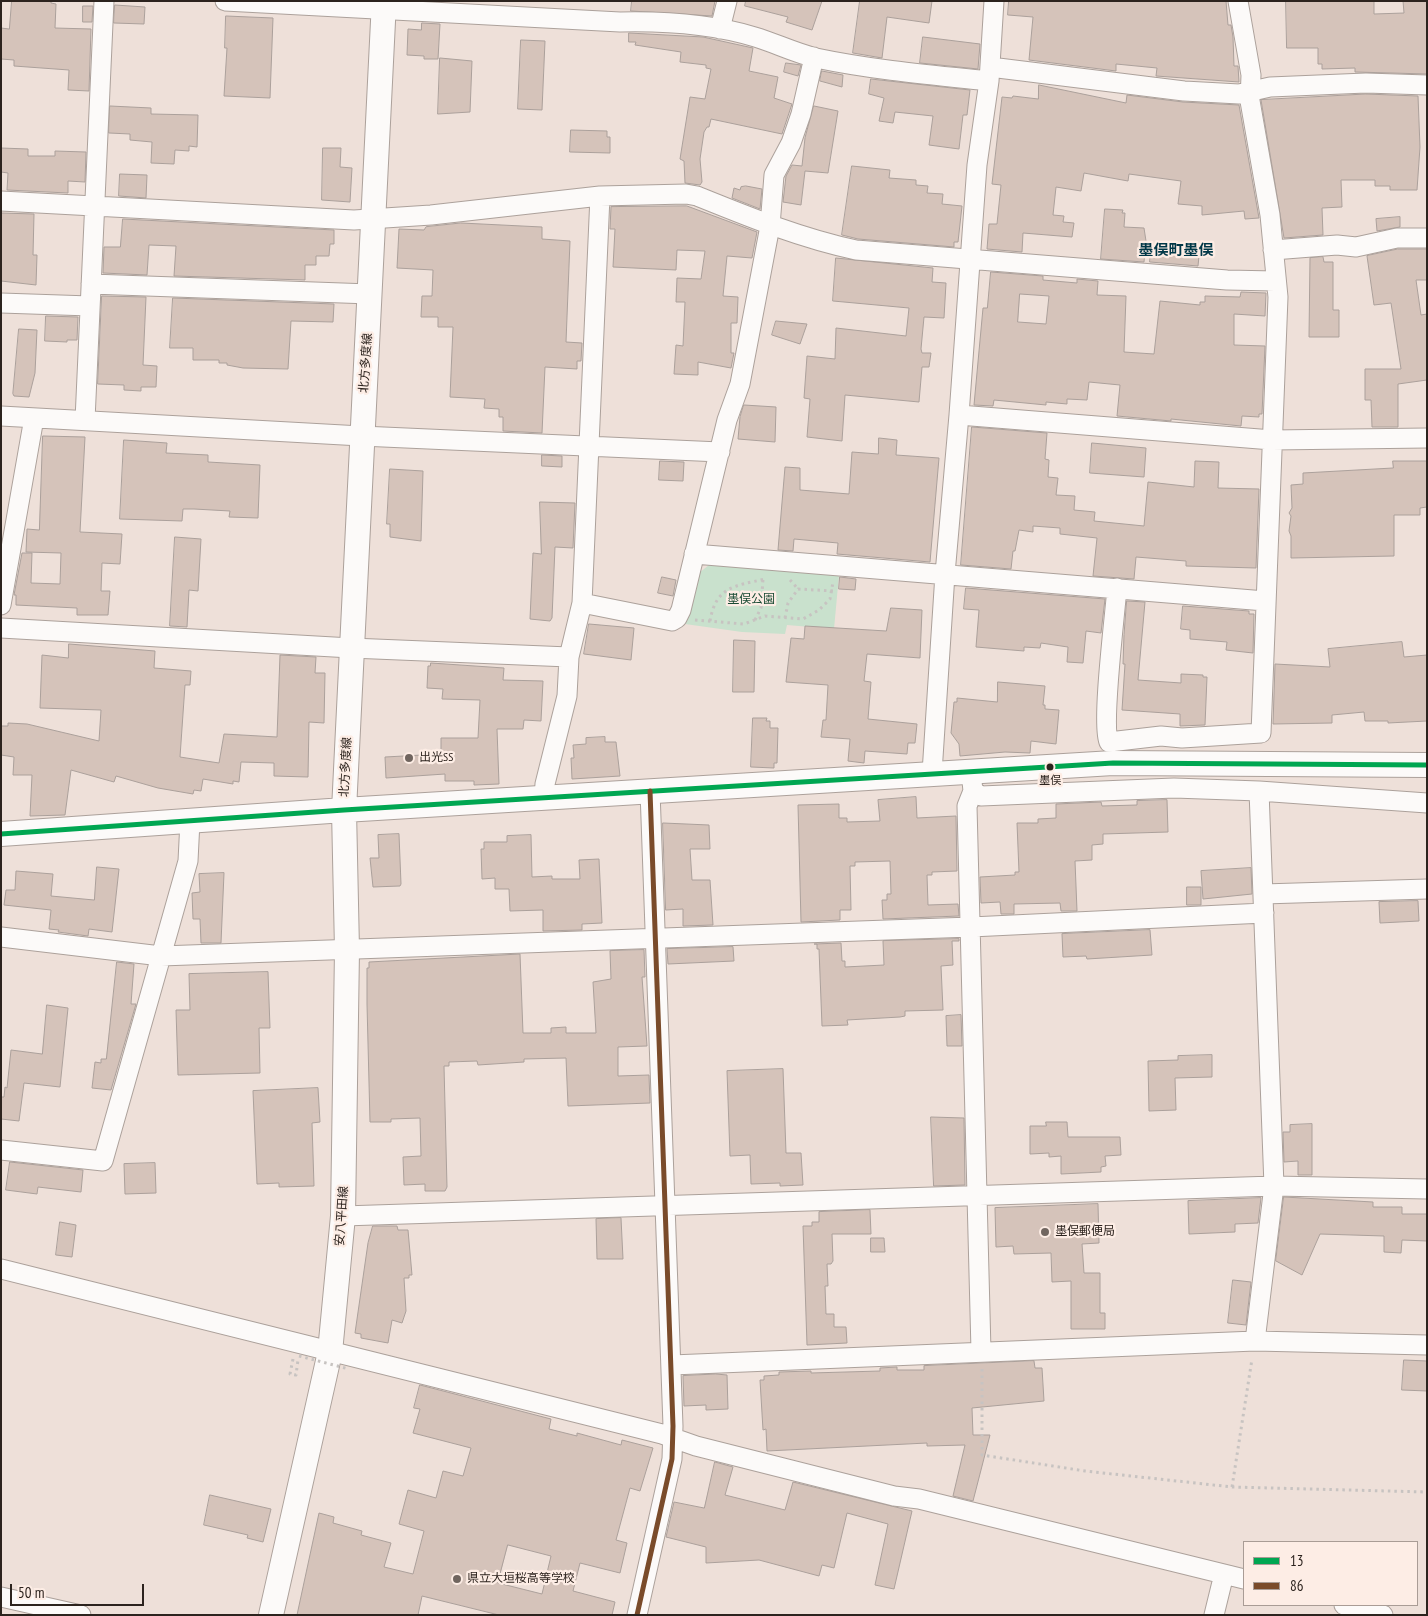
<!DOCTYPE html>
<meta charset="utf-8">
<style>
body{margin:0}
#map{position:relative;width:1428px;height:1616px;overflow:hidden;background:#eee0d9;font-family:"PT Sans Narrow",sans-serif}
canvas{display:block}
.frame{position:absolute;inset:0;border:2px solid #2c231e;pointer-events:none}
.legend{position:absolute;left:1243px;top:1541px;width:175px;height:65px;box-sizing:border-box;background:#fdede5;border:1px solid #a99c95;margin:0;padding:6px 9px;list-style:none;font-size:15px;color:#2c231e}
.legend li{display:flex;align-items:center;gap:10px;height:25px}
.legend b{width:25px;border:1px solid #a99c95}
.scale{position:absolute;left:10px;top:1584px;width:134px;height:22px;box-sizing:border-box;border:2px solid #2c231e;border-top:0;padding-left:6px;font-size:15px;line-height:18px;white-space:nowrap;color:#2c231e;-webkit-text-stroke:4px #fdede5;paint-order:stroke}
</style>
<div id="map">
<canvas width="1428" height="1616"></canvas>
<div class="frame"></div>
<ul class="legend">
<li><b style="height:6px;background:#00a651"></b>13</li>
<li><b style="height:6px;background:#7a4b2a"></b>86</li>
</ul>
<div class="scale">50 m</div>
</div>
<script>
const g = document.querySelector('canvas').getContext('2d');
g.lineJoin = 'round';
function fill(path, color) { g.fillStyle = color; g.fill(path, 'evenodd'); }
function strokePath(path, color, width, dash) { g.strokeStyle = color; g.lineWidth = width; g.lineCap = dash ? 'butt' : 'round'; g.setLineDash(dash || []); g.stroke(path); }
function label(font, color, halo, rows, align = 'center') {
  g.font = font + ' "PT Sans Narrow","Noto Sans JP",sans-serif'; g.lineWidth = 4.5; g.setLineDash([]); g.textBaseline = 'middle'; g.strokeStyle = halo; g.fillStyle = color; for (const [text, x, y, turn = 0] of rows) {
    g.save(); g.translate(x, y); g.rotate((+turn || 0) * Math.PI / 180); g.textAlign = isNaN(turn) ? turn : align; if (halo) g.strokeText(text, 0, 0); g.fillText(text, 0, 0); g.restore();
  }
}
const green = new Path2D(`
 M709,565L839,575L834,629L787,625L785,634L742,632L685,624L699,573Z`);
const building = new Path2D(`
 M12,1H51V3L56,4L55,28L91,29L89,91L68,90L69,70L14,66V60L1,59V28L9,29Z
 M632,1H715L712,16L631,11Z
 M746,1H822L812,30L786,22L788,17L745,6Z
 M860,1H932L929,23L887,17L882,58L853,53Z
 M1009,1H1226L1228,25H1231L1233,37L1234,66H1238L1239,82L1156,76L1157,68L1116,64V71L1029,60L1033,17L1008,15Z
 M1286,1H1374V14L1404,13L1403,1H1427V74L1355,72V68L1322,69V64H1318V48H1287Z
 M115,5L145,7L144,24L114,23Z
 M83,6H93L92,22H83Z
 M226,16L273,18L270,98L224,96L227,48H225Z
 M422,23L440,24L438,59H424V56L407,55L408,29L421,30Z
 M629,33L703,37L753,48L749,71L778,77L774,98L792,104L782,134L711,119L709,127H707L704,132L700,159L702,182L700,185L685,183L684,161L680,159L690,97L705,99L711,69L706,68V65L680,62L681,52L635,45L636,42H629Z
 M923,37L980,44L978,69L920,63Z
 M521,40L545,41L542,110L518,109Z
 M440,58L472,61L470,112L438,114Z
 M786,63L801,65L798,76L784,72Z
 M822,71L843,75L842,87L820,81Z
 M871,79L970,90L967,115H963L959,149L929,145L933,116L895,112L893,123L879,121L884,98L869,94Z
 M1039,85L1126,103L1127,95L1183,102L1239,105L1259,218L1245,219L1244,211L1202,215V206L1178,204L1181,181L1129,174L1128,181L1084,173L1081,191L1056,187L1053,215L1064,216L1063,222L1074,223L1072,237L1023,233L1022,252L987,249L989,224H997L1001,185L992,184L1002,97L1012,98L1013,96L1038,99Z
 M1366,94L1418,96L1420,147L1417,190H1390V186H1375V180H1341L1342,207L1322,208L1323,235L1284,238L1261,100Z
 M110,106L151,108V114L198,115L197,147L189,146V151L175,150L174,164L151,163L152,142L130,140V134L109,133Z
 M814,106L838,111L828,173L805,171L801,205L783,202L786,176L792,165L802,166L805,138Z
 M571,130L607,131V137H610V153L570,152Z
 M1,148L28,149V156H55V151L86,152L85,182L68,181V193L7,190L8,173L1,172Z
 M323,148H341L340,167L352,168L350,202L322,200Z
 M852,166L890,170L889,178L916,180V185L928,186L927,193L943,194L942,204L962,206L958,242H954V247L858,239L842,235Z
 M120,174L147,175L146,198L119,196Z
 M746,186L762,189L760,209L732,198L734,188L740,190L741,187Z
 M687,206L757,232L752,258L727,256L723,296L738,297L737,323H731V353H734L731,368L698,362V375L674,374L676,345L683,346L685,302H676L677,278L701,279L705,251L677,250L676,270L613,267L615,229H610L611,207Z
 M1105,209L1123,210L1122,213H1125L1124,227L1144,228L1146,241L1144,262L1101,259Z
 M1,213L34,214L33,255H37L36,285L1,281Z
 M1400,217V227L1377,231L1376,219Z
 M123,219L334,230V244H330L329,256H316V265H305V280L174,276L176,246L149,245L147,275L103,273L104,247H120Z
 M461,223L542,227V239L570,241L566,342L582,343L581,361H577V369L545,367L542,433L503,431V417H499V409L484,408L485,399L450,397L453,327H438V317H421L422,296H432L433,270L397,268L399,229L424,230L426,227Z
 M1398,249H1427V280H1416L1421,315L1427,314V380L1398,384V427H1372L1371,400H1365V369H1401L1391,303L1374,305L1367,256Z
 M1151,251L1199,256L1198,266L1150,262Z
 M1323,257L1324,262H1333V310H1339V337H1309L1310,258Z
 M836,258L933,268L932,282L946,283L944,318L924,317L921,349L922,353H931L929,367H922L919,402L845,395L842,441L807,437L810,399L804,398L807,356L835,359L836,328L906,336L909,308L833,301Z
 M991,272L1043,276V280L1077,283V279L1098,281L1097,295L1126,296L1124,352L1154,354L1160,301L1200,305V302H1205V296L1240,297L1241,292L1266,293L1265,316L1234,314V345L1265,346L1262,414H1259V417L1242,416L1241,426L1171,419V421L1117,416L1120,385L1089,382L1087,400L1067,399V404L1046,402V405L994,400L993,406L974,405L983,308H987ZM1020,294L1049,296L1046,324L1018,322Z
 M102,296L146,297L143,365L157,366L156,387H141V391L124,390V385L98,384Z
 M173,298L334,304L333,322L291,321L288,369L243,368L227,365V363H219V360H193V348H170Z
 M46,316L78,317L77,340H67V342L45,341Z
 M776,321L807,324L800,344L772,335Z
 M19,329L37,330L35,373L29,397L14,396L13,394Z
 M744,405L776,407L775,442L738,439L740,417Z
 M972,427L1047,433L1045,459L1049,460L1048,477L1058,478L1056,495L1075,496L1074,510L1095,512L1094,521L1144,526L1148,482L1194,487L1195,461L1219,462L1218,488L1259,489L1256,568L1186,566V561L1136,557L1134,579L1093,576L1097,538L1060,534V528L1033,526V532L1019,530L1015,551H1013L1011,569L961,565Z
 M43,436L85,437L80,532L122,534L120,564L102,563L101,591H110L108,615H77V608L16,605V595H14L22,553H32L31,583L60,584L61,553L26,552L27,529L39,530Z
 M879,438L897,440L896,455L939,458L930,562L837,554L838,543L794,539L793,551L778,550L785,467L800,468V490L849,494L852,452L878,454Z
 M124,440L167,443L166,453L208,455V462L260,465L258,518L229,517L230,511L194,509H183L182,521L120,519Z
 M1092,443L1146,448L1144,477L1090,473Z
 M542,455L562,456V467L542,466Z
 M660,461L684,462L683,481L659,480Z
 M1393,461H1427V507L1420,508V515H1394V556L1291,558V536L1289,531L1291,516L1289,513L1292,508L1291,485L1303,484V473L1393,468Z
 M390,469L423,471L421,541L390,537V524H387Z
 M540,502L575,503L573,548L555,547L552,618L550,621L530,619L533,553L541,554Z
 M175,537L201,539L198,591L189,590L187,627L170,626Z
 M662,577L676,580L673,596L658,593Z
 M840,577L856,579L855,590L839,589Z
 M966,588L1105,599L1101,633L1086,631L1083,663L1067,662L1068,647L1041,643L1040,648L1024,647V651L976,647L979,610L964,609Z
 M1127,601L1145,602L1138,680L1181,683V674L1203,675V677H1207L1205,725L1180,726V714L1122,710L1125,664H1123L1124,635Z
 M1183,606L1249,611V614H1254L1253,653L1226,650L1227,642L1190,639V630L1181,629Z
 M891,608L922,610L920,658L867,654L864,681L871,682L868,719L917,724L915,743H908L907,754L865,751L864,763L848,761L850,739L821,737L823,720H826L828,685L786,682L791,638L804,639L805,626L886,631Z
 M589,624L634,628L631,660L584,654Z
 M734,640L755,641L754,692H733Z
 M1402,642L1404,657L1427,655V721L1388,723V721H1365L1364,712L1332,715V723L1273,724L1275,664L1330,667L1328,649Z
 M69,644L155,651L154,668L191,671L190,685H185L180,757L219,763L224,734L277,737L280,655L316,657L315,673H325L324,723L309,722L308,777L274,776V763L241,762L239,782L233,781V784L203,779L201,791L194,790L193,794L158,788L116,776L114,782L71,770L65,815L30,816L32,775H13L14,757L1,755V726H8V723L27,724L99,741L101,710L40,708L42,655L68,658Z
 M431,663L504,668L503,680L543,681L541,721L524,720L523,729H497L499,784L474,785V781H445V774L386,778L385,757L441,754V738H478L480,700L442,699L443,689L427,688L428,666H430Z
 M998,682L1045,686L1043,705H1045V709L1059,710L1056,744L1031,741L1030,753L1005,752L960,756L959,744L951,733L954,702H957V698L997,702Z
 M753,718H767L766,721H770V728H778L777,763H774V768L751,767Z
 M605,737V742H616L620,776L572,779L571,758H574L573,745L586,744V738Z
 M916,797L917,818L956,816L957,871L932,872V875H927L928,905L958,904L959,916L883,919L882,900H887V894H891L890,861L855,862V866H850L851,910H840V920L801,922L798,805L839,804V818H847V822L880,821L878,800Z
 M1167,800L1168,832L1103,834V844L1092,845V860L1075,861L1077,911H1061L1060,903L1014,904V914H1001L1000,902L981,903L980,877L1015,875V872H1019L1017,823H1038V819L1056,818V804L1101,802L1102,806L1137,805V801Z
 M663,823L709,825L710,849H690L692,880H710L713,925L683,926V909L666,910Z
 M399,834L401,884L400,886L373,887L370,858H379L378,835Z
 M531,835L532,877L552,876V879H580L579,860L599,859L602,923L582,924V930L543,931V910L510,911L509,889H495V878L482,879L481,849H484V842H507V836Z
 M97,867L119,869L112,932L89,929L88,936L58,932L59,930L49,929L51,910L4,905L6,890H15L16,871L53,874L51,896L94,900Z
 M1251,868L1252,894L1203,899L1201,871Z
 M224,873L221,943H201L200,919H193L192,893L200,892L199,874Z
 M1187,887H1201V905H1187Z
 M1418,901L1419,921L1380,923L1379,902Z
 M1150,930L1152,955L1087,959L1086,956L1063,957L1062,934Z
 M959,939V941H952L953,965L941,966L943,1010L905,1011V1016L900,1017L847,1020L848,1025L822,1026L819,949H817V944H814L841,943L842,961H845V967L884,965L883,941Z
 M733,947L734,961L668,964L667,949Z
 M644,950L645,977H642L647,1046L618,1047V1076L649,1075L650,1103L568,1106L566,1058L524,1059V1062L478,1065L477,1061L449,1062V1066H444L447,1187L445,1191H425V1184L404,1185L403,1157L421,1156L420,1118L391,1119V1122H370L367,1004V968H369V962L520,954L523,1033H551V1028L566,1027V1033H596L593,982L611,979L610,951Z
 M117,962L134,964L131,1004H136L111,1090L92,1088L95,1062L101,1063V1059H106Z
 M268,972L270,1028H259L260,1073L178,1075L176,1010H190L189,974Z
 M47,1005L68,1008L60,1087L24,1083L19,1121L1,1119V1097H4L5,1087L7,1088L11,1050L42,1054Z
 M961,1015L962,1046H947L946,1016Z
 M1212,1055V1077L1175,1078L1176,1110L1149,1111L1148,1061L1178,1060V1056Z
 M783,1069L786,1153H801L803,1185L780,1186V1183L751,1184L750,1155L730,1156L727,1071Z
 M318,1088L320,1122L312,1123L314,1186L279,1187V1183L257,1184L253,1091Z
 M931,1117L964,1118L965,1185L934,1186Z
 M1046,1122H1067L1068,1137H1120L1121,1155L1105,1156L1106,1166L1101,1167V1172L1061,1174V1156L1049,1157V1153L1030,1154V1126H1046Z
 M1312,1124V1175H1298V1161L1284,1162L1283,1132H1290V1125Z
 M10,1162L83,1170L81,1192L38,1187L37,1194L6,1190Z
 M155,1163L156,1193L125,1194L124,1164Z
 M1284,1197L1373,1202V1207H1402V1214H1427V1241L1402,1240L1401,1253L1384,1252V1236L1320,1234L1302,1275L1276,1261Z
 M1261,1198L1258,1223L1235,1224V1232L1189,1234L1188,1201Z
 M1098,1204L1099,1243L1082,1244L1084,1273H1100V1313H1105V1329H1071V1281L1052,1282L1051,1253L1014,1254L1013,1246L996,1247L995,1208Z
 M870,1210L871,1234H832L833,1261L831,1264H827L828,1286H825L826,1314H834V1327H846L847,1343L807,1345L803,1226H812V1222H819V1212Z
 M621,1218L623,1259H597L596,1219Z
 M60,1222L76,1225L72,1257L56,1255Z
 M373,1226H397L398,1230H408L412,1275H409V1278H404L406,1311L402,1323L392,1320L388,1343L361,1338V1334L355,1333L368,1243Z
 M871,1238H884L885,1252H871Z
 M1233,1280L1251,1282L1246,1325L1228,1323Z
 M1404,1360L1427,1361V1391L1402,1390Z
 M1034,1361L1035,1368H1042L1044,1401L972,1408L973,1435H990L973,1501L953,1496L965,1445L927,1446V1443L767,1451L766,1429L763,1430L760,1380H764V1376L779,1375V1372L811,1371V1373L880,1371V1368L897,1367V1370H924V1366Z
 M716,1374L727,1375L728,1409L706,1410V1405L684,1406L683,1376Z
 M420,1385L551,1419L549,1429L577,1436V1433L621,1445L622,1440L653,1448L640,1491L630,1488L616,1540L627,1543L620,1573L580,1563L573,1591L615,1602L612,1615H499L422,1596L418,1615H297L319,1513L334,1517L333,1523L362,1531L361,1535L391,1543L384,1567L413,1574L424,1531L399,1524L408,1490L436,1498L443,1471L463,1476L471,1448L413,1433L420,1409L414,1408ZM508,1545L551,1556L542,1594L498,1583Z
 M715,1462L733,1467L725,1495L785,1510L793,1482L912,1511L894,1589L875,1585L888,1524L847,1513L834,1568L822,1565L819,1576L759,1560L706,1563V1547L666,1537L674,1502L704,1508Z
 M210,1495L271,1509L263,1542L247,1538L248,1535L204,1525Z`);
const path = new Path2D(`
 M790,580L798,589
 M785,618L788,603L798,589L833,591
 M695,620L744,624L765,616L803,619L819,610L830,599L833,582
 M755,620L761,608L763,579
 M710,621C716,586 735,586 765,579
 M293,1359L290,1374L296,1375L298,1360
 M982,1369V1455L1085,1471L1232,1487L1427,1492
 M1232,1487L1252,1359`);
const minor = new Path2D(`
 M225,1L620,22C664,21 712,24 755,37C775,43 795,53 816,58C873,70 931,75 989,81
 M720,29L727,1
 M990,67L1184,91L1239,94L1270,87L1366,83L1427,85
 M1,201L354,220L431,215L600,196L686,194L697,196C749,217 800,238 856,250L1227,280L1275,281
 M1273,250L1337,245L1356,247L1397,238H1427
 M91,284L370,294
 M1,303L90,306
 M959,415L1272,440L1427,438
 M1,416L361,436L720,452
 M85,420L104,1
 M694,554L1265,601
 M1117,588C1115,614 1101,726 1109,742L1161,736L1182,738L1261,733L1278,297L1270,215L1250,101L1251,75L1238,1
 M582,603L672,621L677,618L681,610L727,420L740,384L770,226L774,175L791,143L801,114L814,57
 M1,605L34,418
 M1,628L351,648L569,657
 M971,772L973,791L967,806L981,1351
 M932,773L945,574L959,415L977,165L989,81L994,1
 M973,791L981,796L1174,788L1259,791L1427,803
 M544,797L545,784L567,696L569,657L582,603L600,196
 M1263,894L1427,889
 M1,937L161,956L971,927L1264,913
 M1,1150L103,1161L188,861L190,821
 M343,1216L1274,1186L1427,1189
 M1,1269L662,1434L696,1446L894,1496L919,1499L1244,1579
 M1255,1341L1274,1186L1259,791
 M672,1365L1255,1341L1427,1345
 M1,1597L81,1615
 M1344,1605L1383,1615
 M637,1615L672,1459L673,1426L650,791
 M1214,1615L1224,1574`);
const major = new Path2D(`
 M1,834L344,810L1113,763L1427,765
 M271,1615L330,1352L343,1216L347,950L344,810L384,1`);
const pathBridge = new Path2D(`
 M299,1356L349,1369`);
const bus1 = new Path2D(`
 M1,834L344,810L1113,763L1427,765`);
const bus2 = new Path2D(`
 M637,1615L672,1459L673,1426L650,791`);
const markers = [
 [409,758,5,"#70655f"],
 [1050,767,4.5,"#2c231e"],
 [1045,1232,5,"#70655f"],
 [457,1579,5,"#70655f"]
];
const busNames = [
 ["墨俣",1050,781]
];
const streetNames = [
 ["北方多度線",366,363,-86],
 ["北方多度線",346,767,-87],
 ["安八平田線",342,1216,-86]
];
const parkNames = [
 ["墨俣公園",751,600]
];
const poiNames = [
 ["出光SS",419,758],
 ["墨俣郵便局",1055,1232],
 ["県立大垣桜高等学校",467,1579]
];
const quarterNames = [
 ["墨俣町墨俣",1176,251]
];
fill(green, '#c9e1cd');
fill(building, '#d5c3ba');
strokePath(building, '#aba09b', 1);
strokePath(minor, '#aca19b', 21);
strokePath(major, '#aca19b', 26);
strokePath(path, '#c7c3c1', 3, [2.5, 4]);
strokePath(minor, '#fcfaf9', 19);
strokePath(major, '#fcfaf9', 24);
strokePath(pathBridge, '#c7c3c1', 3, [2.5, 4]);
strokePath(bus1, '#00a651', 5);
strokePath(bus2, '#7a4b2a', 5);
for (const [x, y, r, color] of markers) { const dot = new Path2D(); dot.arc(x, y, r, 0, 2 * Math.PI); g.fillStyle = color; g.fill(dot); strokePath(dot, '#fdede5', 2); }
label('11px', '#2c231e', '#fdede5', busNames);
label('12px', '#2c231e', '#fdede5', streetNames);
label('12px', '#184a33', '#fdede5', parkNames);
label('12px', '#2c231e', '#fdede5', poiNames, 'left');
label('bold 15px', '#003747', '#fdede5', quarterNames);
</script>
